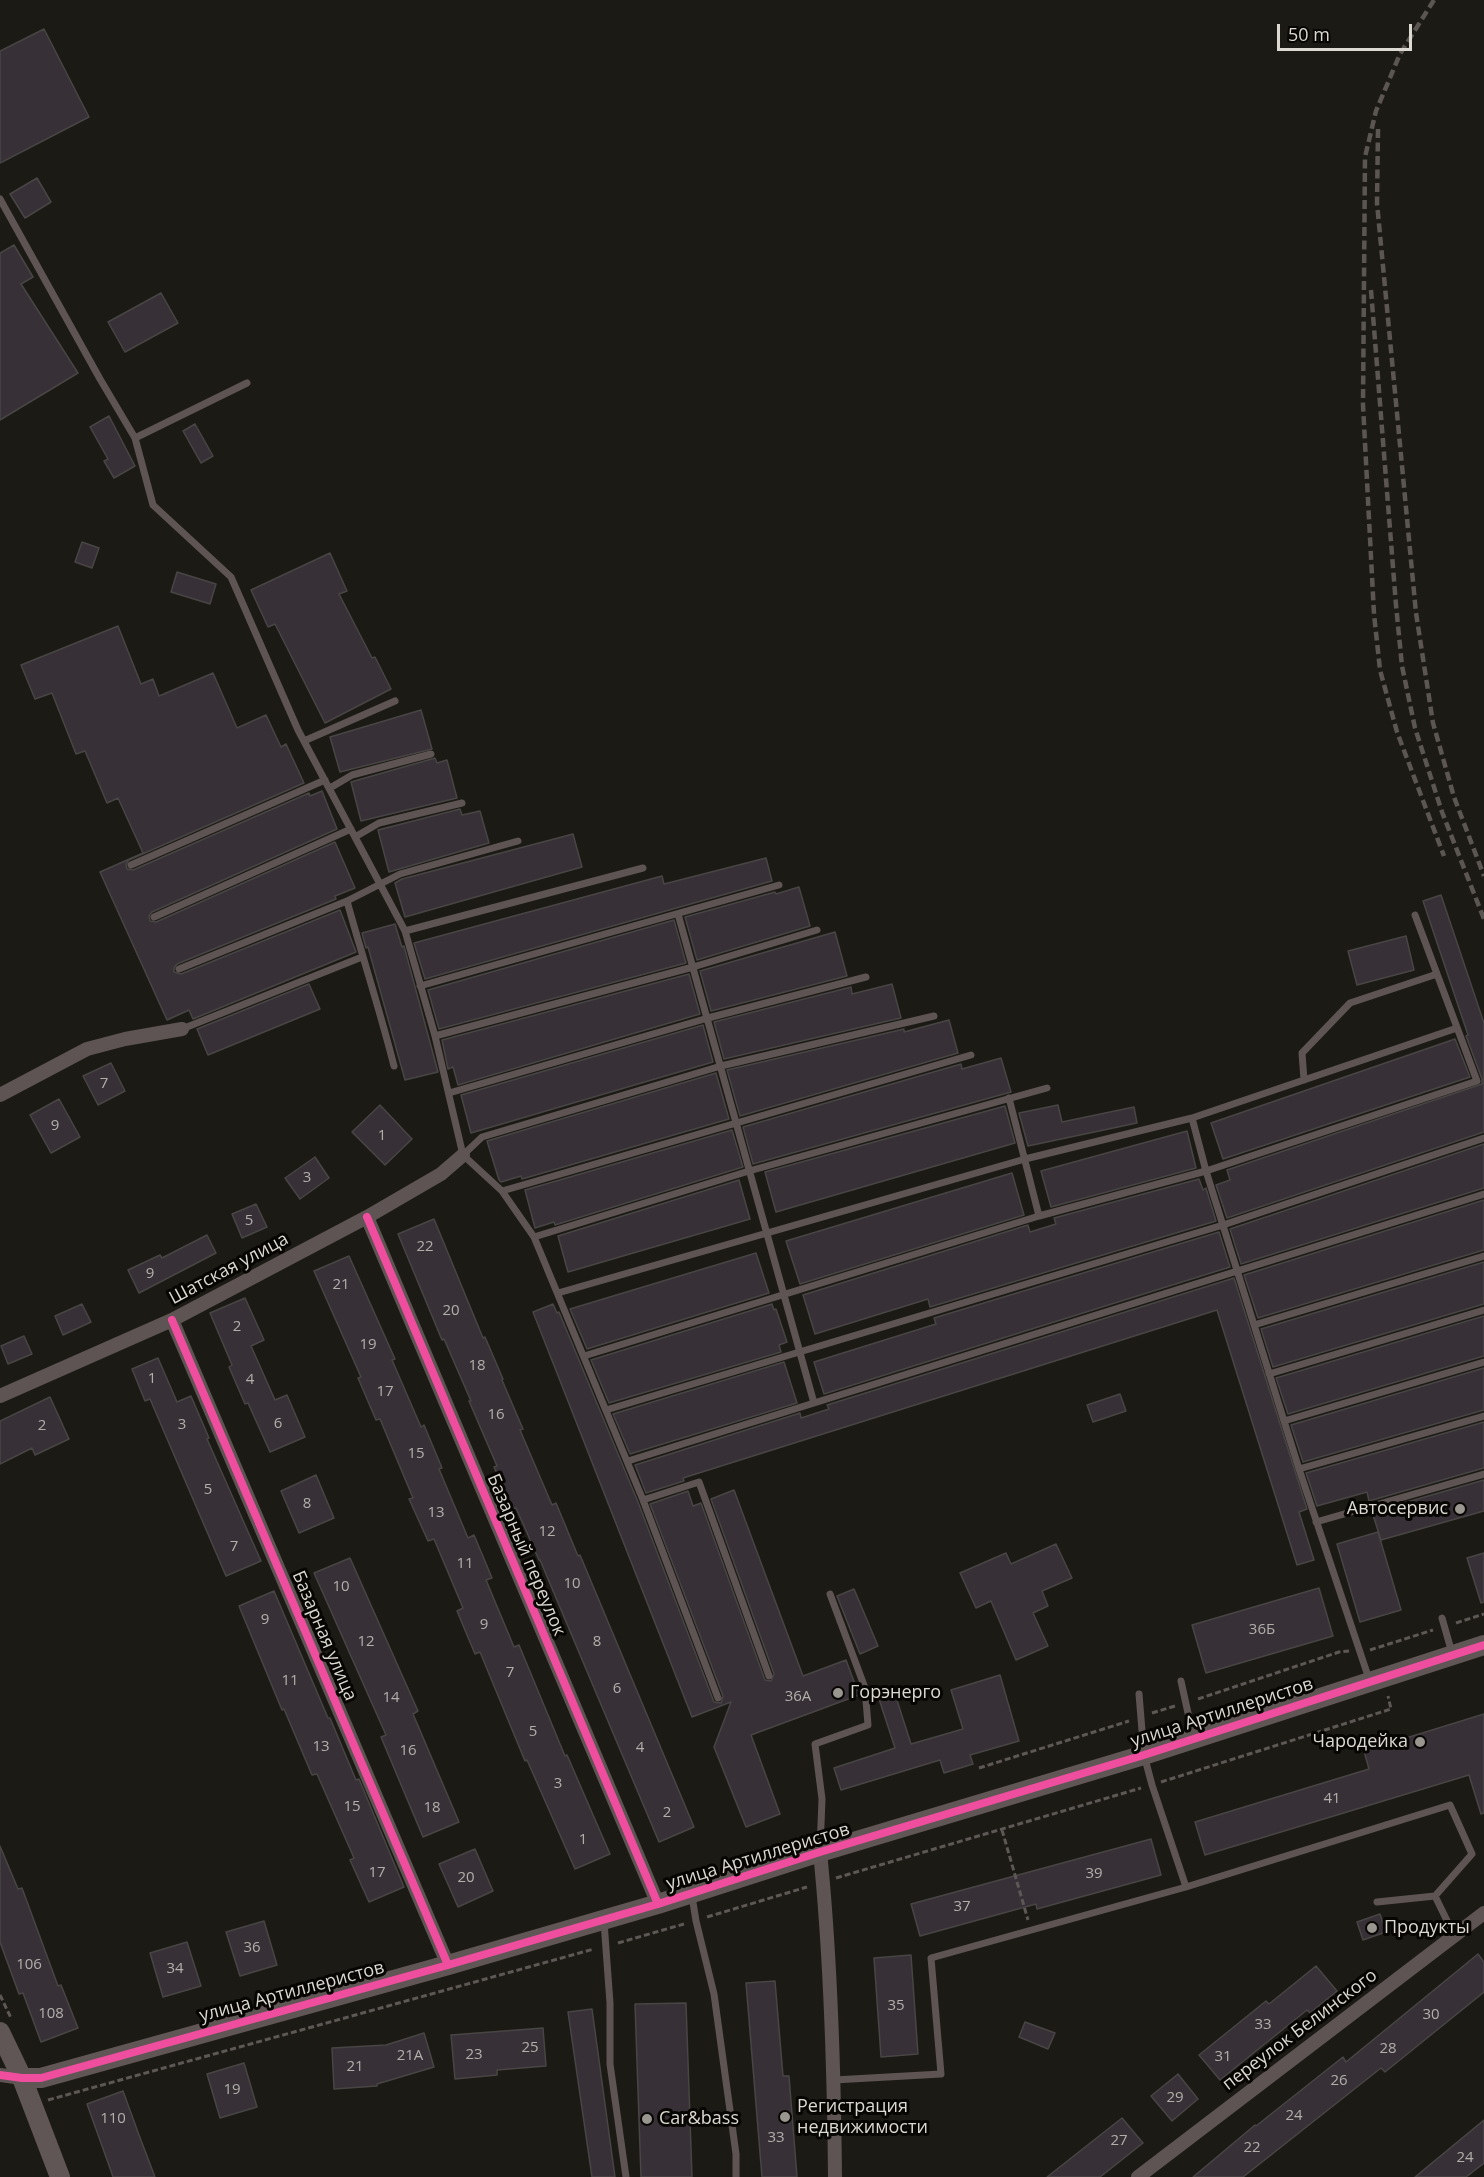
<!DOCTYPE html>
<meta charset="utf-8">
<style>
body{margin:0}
#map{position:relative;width:1484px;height:2177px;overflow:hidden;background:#1c1a14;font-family:"Open Sans",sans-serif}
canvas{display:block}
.scale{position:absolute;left:1277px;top:24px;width:135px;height:27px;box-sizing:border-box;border:3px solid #dbd9d1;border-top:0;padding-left:8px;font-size:18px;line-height:21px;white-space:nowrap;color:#dbd9d1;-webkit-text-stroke:4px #080603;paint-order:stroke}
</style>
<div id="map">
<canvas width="1484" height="2177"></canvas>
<div class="scale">50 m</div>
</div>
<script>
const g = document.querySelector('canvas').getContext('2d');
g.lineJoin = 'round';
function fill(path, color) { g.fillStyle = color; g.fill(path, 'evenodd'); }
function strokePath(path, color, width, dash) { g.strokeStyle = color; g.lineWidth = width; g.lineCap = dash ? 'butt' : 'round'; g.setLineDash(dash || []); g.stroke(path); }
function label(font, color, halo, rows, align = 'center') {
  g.font = font + ' "Open Sans",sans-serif'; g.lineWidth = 6; g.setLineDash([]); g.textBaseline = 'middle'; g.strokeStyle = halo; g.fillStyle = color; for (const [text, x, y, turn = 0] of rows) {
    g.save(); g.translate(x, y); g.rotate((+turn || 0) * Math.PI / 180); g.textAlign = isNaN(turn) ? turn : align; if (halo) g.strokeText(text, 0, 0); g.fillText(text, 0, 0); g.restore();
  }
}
const building = new Path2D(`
 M44,29L89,117L0,163V51Z
 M37,178L51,202L25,218L10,194Z
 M14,245L33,277L21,284L78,373L0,420V253Z
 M161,293L178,323L125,352L108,322Z
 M109,416L135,466L114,478L104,461L108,459L90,427Z
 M195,424L213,456L201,463L183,431Z
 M82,542L99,548L92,568L75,562Z
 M330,553L347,591L339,594L372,658L375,657L391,689L325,723L275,624L268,627L251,590Z
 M177,572L216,584L210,604L171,592Z
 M118,626L141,684L153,679L159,696L213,673L237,728L266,715L281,747L286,744L304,783L129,860L126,864L127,869L133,870L309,793L310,796L322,791L337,829L152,912L149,916L150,921L156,922L335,842L355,888L335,896L336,899L177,964L174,968V972L181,974L340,910L356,952L193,1019L189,1010L167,1020L100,872L143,853L118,798L107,803L85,751L76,754L52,693L35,699L21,665Z
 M421,710L432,749L340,772L330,737Z
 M435,758L437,763L447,760L457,798L361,821L351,782Z
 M460,809L462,815L480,811L489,843L389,872L378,830Z
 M573,834L582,867L405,917L395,883L402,879Z
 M766,858L772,881L425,979L414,943L662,876L664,884Z
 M799,887L810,926L697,960L685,917L775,892L776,894Z
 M1441,895L1484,1023V1132L1227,1218L1216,1185L1230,1180L1227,1170L1482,1084V1079L1466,1036L1468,1035L1423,901Z
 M674,920L686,963L439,1029L428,990Z
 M395,924L402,947L404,946L438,1072L405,1080L368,947L366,948L362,933Z
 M835,932L847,976L711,1011L700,971Z
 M1406,936L1414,970L1357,985L1348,951Z
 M689,974L700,1014L458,1085L453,1067L448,1069L442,1040Z
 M309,984L320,1009L208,1055L197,1029Z
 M892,984L901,1018L724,1059L714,1022L851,987L852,994Z
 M949,1020L958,1053L740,1116L727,1070L904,1029V1032Z
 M703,1025L713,1062L471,1133L461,1095Z
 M1455,1039L1470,1077L1223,1159L1211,1123Z
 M1001,1058L1011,1092L753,1164L743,1127L961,1064L962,1069Z
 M111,1063L125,1091L98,1105L83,1076Z
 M716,1073L729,1119L522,1179L521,1176L501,1182L499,1180L487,1141Z
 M59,1099L80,1137L51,1153L30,1115Z
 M380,1105L412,1139L385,1165L352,1132Z
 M1058,1105L1062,1122L1134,1107L1137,1123L1028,1146L1019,1113Z
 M1005,1106L1015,1143L776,1212L765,1172Z
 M732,1130L743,1167L555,1225L554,1222L535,1228L525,1190Z
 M1187,1131L1196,1168L1051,1207L1041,1171Z
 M1484,1144V1188L1241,1264L1230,1229Z
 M315,1157L329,1178L300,1199L285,1178Z
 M1012,1173L1024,1215L800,1284L786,1241Z
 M1199,1179L1203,1190L1206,1188L1216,1221L930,1307L928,1299L815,1334L803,1295L1028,1225L1030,1232L1056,1224L1054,1218Z
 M739,1180L750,1219L568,1272L558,1236Z
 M1484,1200V1250L1258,1318L1244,1275Z
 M256,1204L267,1227L242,1238L232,1214Z
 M434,1219L483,1338L485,1337L503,1379L502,1380L523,1429L520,1430L552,1505L556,1503L578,1556L580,1555L694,1827L659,1842L540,1560H539L516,1508L512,1509L494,1467L497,1466L469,1401H471L444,1339L442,1340L398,1234Z
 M1219,1232L1230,1267L824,1394L814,1362L936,1324L934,1318Z
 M207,1235L216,1253L139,1293L128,1270L160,1255L162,1258Z
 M756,1253L769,1293L587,1349L570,1309Z
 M349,1256L395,1359L392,1360L421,1427L424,1425L442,1468L439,1469L468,1538L474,1535L492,1578L486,1580L514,1647L519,1645L565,1756L567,1755L610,1854L575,1869L527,1760L525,1761L480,1652L475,1654L457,1611L463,1608L434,1539L428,1541L409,1499L413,1498L380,1419L376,1420L358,1378L361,1377L314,1271Z
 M1484,1262V1304L1273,1367L1261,1329Z
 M1234,1278L1307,1509L1299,1512L1314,1560L1297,1565L1217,1310L683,1478L684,1481L646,1493L635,1465L800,1413L801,1418L829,1409L827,1405Z
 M245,1298L264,1340L251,1346L275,1400L287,1395L305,1437L270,1452L248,1403L245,1404L229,1367L232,1365L210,1313Z
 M82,1304L91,1322L63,1335L55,1316Z
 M553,1304L557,1313L559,1312L638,1502L714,1702L721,1703L723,1696L650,1504L688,1491L693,1506L701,1503L765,1680L771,1681L774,1674L711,1499L734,1490L803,1676L846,1660L859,1695L751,1735L780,1814L746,1827L714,1747L731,1702L692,1717L533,1312Z
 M772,1304L774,1310L776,1309L787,1342L779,1345L781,1352L609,1403L591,1360Z
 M1484,1316V1356L1288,1414L1276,1378Z
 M24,1336L32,1354L8,1364L1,1346Z
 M158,1358L177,1402L191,1396L209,1438L207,1439L261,1561L226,1576L150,1399L145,1401L132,1369Z
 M784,1362L797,1403L630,1454L613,1414Z
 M1484,1368V1410L1303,1462L1291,1425Z
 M1120,1394L1126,1411L1093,1422L1087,1405Z
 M50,1397L69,1439L35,1455L32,1448L0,1464V1421Z
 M1484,1422V1468L1369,1501L1367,1492L1317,1506L1306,1473Z
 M316,1475L334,1518L299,1533L281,1491Z
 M1484,1480V1511L1381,1540L1372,1512Z
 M1378,1532L1401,1610L1360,1622L1337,1544Z
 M1056,1544L1072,1578L1042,1591L1048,1606L1033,1613L1048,1646L1016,1660L991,1601L976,1608L960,1573L1006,1553L1011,1564Z
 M1484,1553V1602L1481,1603L1467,1558Z
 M350,1558L418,1711L413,1714L459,1822L423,1837L381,1737L386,1735L314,1573Z
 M1319,1588L1333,1636L1206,1673L1192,1625Z
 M854,1589L878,1646L860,1654L837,1596Z
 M274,1591L328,1718H330L356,1780L359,1779L404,1887L369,1902L350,1860L354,1858L317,1774L312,1775L284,1709L282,1710L239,1606Z
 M1000,1675L1019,1741L970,1755L973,1764L944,1773L940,1760L841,1790L834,1768L895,1748L879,1699L895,1694L911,1744L963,1729L951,1690Z
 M1484,1714V1813L1481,1814L1469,1775L1205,1855L1195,1822L1369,1769L1364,1751Z
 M1151,1839L1161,1875L1037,1909L1036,1904L920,1936L911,1904Z
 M0,1846L18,1889L22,1888L58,1986L61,1985L78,2028L41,2042L23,1993L19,1994L0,1942Z
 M475,1849L493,1891L458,1907L439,1864Z
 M1380,1914L1386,1932L1363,1940L1357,1922Z
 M264,1921L277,1965L240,1976L226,1932Z
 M187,1942L201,1986L163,1997L150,1953Z
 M1478,1954L1484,1962V1992L1385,2072L1381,2068L1243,2177H1193L1255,2125L1256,2126L1343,2057L1346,2062Z
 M911,1955L918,2054L881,2057L874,1958Z
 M1316,1966L1337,1991L1310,2013L1307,2010L1220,2080L1199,2055L1266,2001L1269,2004Z
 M775,1981L783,2076H789L797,2177H762L746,1983Z
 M686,2003L692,2177H641L635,2004Z
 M592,2009L615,2177H592L568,2012Z
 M1025,2022L1055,2033L1048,2049L1019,2037Z
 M543,2028L546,2066L497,2070V2075L455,2079L451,2035Z
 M424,2033L434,2067L377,2084V2086L334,2089L332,2048L386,2045Z
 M244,2063L257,2107L220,2118L207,2074Z
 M1178,2074L1198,2099L1172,2121L1151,2096Z
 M123,2091L139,2135L155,2177H113L106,2157L87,2104Z
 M1122,2118L1143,2143L1100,2177H1047Z
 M1484,2120V2163L1466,2177H1415Z`);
const path = new Path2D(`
 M1456,1623L1484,1614
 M1370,1650L1433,1630
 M1198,1699L1339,1652L1349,1651
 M1152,1713L1175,1706
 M979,1768L1129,1721
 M1161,1782L1391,1709L1388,1696
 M1002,1830L1028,1920
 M836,1878L1141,1788
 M707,1917L807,1887
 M618,1943L684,1924
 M0,1995L11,2018
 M48,2100L594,1949`);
const lane = new Path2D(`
 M0,199L100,379L135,438L153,505L231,577L298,730L405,931L435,1036L463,1155L502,1191L534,1237L643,1500L718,1698
 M135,438L247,383
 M304,741L395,701
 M330,788L352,775L431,754
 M355,837L379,823L462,803
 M131,865L325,780
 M347,901C362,956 380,1010 394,1066
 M678,914L814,1403
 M154,917L351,829
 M405,931L643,868
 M179,969L347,901L400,874L518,841
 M420,986L779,885
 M182,1029L362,957
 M435,1036L693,967L817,930
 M1304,1080L1302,1053L1350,1003L1437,974
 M449,1093L708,1018L866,977
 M1009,1098L1039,1216
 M1192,1118L1206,1171L1299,1469L1369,1679
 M463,1155L482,1137L721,1066L934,1016
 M502,1191L971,1055
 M534,1237L749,1171L1047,1088
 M558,1293L1025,1159L1192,1118L1457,1028
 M1254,1325L1484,1256
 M584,1356L1039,1216L1206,1171L1477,1081L1415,915
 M1269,1374L1484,1310
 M606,1410L1223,1225L1484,1138
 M1284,1421L1484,1362
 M628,1461L1484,1194
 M1299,1469L1484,1416
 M643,1500L699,1482L769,1676
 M1316,1522L1484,1474
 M1442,1618L1452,1653
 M1181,1681L1193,1736
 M1139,1694L1144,1755L1152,1785L1186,1887
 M820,1850L822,1799L815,1744L868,1725L865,1688L830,1594
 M692,1896L696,1921L714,1994L736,2154V2177
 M1377,1902L1435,1896L1454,1935
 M604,1922L610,2003V2064L626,2177
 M834,2080L941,2074L931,1958L1186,1887L1450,1805L1472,1854L1435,1896`);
const street = new Path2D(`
 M0,1095L87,1049L125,1039L182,1029
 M367,1217L658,1904
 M172,1320L448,1965
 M0,1396L172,1320L367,1217L441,1174L463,1155
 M820,1852C831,1960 834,2068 835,2177
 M0,2075L22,2078
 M1138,2177L1484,1913`);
const secondary = new Path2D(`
 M0,2032L22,2078L60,2177
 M22,2078H41L448,1965L658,1904L820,1852L1144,1755L1484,1645`);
const rail = new Path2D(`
 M1434,0L1400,54L1376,111L1365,157L1363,405L1374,614L1380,670L1397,732L1444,856
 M1378,129L1377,203L1416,613L1433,723L1454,797L1484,876
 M1371,290L1396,605L1402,666L1415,728L1442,812L1484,919`);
const cycleway = new Path2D(`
 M367,1217L658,1904
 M172,1320L448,1965
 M0,2075L22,2078H41L448,1965L658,1904L820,1852L1144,1755L1484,1645`);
const markers = [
 [1460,1509,6,"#98968f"],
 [838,1693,6,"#98968f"],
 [1420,1742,6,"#98968f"],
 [1372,1928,6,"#98968f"],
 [785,2117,6,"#98968f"],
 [647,2119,6,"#98968f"]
];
const numberNames = [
 ["7",104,1084],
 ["9",55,1126],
 ["1",382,1136],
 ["3",307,1178],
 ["5",249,1221],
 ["22",425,1247],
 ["9",150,1274],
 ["21",341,1285],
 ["20",451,1311],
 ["2",237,1327],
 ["19",368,1345],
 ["18",477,1366],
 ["1",152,1379],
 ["4",250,1380],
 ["17",385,1392],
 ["16",496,1415],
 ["6",278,1424],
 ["3",182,1425],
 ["2",42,1426],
 ["15",416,1454],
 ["5",208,1490],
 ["8",307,1504],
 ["13",436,1513],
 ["12",547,1532],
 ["7",234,1547],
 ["11",465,1564],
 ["10",572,1584],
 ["10",341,1587],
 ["9",265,1620],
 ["9",484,1625],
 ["36Б",1262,1630],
 ["12",366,1642],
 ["8",597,1642],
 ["7",510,1673],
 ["11",290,1681],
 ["6",617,1689],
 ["36А",798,1697],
 ["14",391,1698],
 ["5",533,1732],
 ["13",321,1747],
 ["4",640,1748],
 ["16",408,1751],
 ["3",558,1784],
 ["41",1332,1799],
 ["15",352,1807],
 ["18",432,1808],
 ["2",667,1813],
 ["1",583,1840],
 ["17",377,1873],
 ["39",1094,1874],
 ["20",466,1878],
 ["37",962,1907],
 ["36",252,1948],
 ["106",29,1965],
 ["34",175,1969],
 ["35",896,2006],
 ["108",51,2014],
 ["30",1431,2015],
 ["33",1263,2025],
 ["25",530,2048],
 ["28",1388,2049],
 ["23",474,2055],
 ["21А",410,2056],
 ["31",1223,2057],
 ["21",355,2067],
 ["26",1339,2081],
 ["19",232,2090],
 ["29",1175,2098],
 ["24",1294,2116],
 ["110",113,2119],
 ["33",776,2138],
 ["27",1119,2141],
 ["22",1252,2148],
 ["24",1465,2158]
];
const streetNames = [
 ["Шатская улица",229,1269,-28],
 ["Базарный переулок",526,1555,67],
 ["Базарная улица",324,1636,67],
 ["улица Артиллеристов",1222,1713,-18],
 ["улица Артиллеристов",758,1857,-17],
 ["улица Артиллеристов",292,1992,-15],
 ["переулок Белинского",1300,2030,-37]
];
const poiNames = [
 ["Автосервис",1448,1509,"right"],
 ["Горэнерго",850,1693],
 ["Чародейка",1408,1742,"right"],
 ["Продукты",1384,1928],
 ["Регистрация",797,2107],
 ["недвижимости",797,2128],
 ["Car&bass",659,2119]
];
fill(building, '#383037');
strokePath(building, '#484545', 1.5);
strokePath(path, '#5d5755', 3, [6, 3]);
strokePath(lane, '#5d5453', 7);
strokePath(street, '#5d5453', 14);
strokePath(secondary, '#605655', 20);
strokePath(rail, '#5b5652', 4.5, [9, 4.5]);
strokePath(cycleway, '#ef4d9e', 8);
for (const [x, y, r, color] of markers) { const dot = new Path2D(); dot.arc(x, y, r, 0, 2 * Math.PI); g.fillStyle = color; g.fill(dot); strokePath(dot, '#080603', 2); }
label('15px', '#b2afaa', null, numberNames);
label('18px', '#dbd9d1', '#080603', streetNames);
label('18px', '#dbd9d1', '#080603', poiNames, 'left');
</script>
